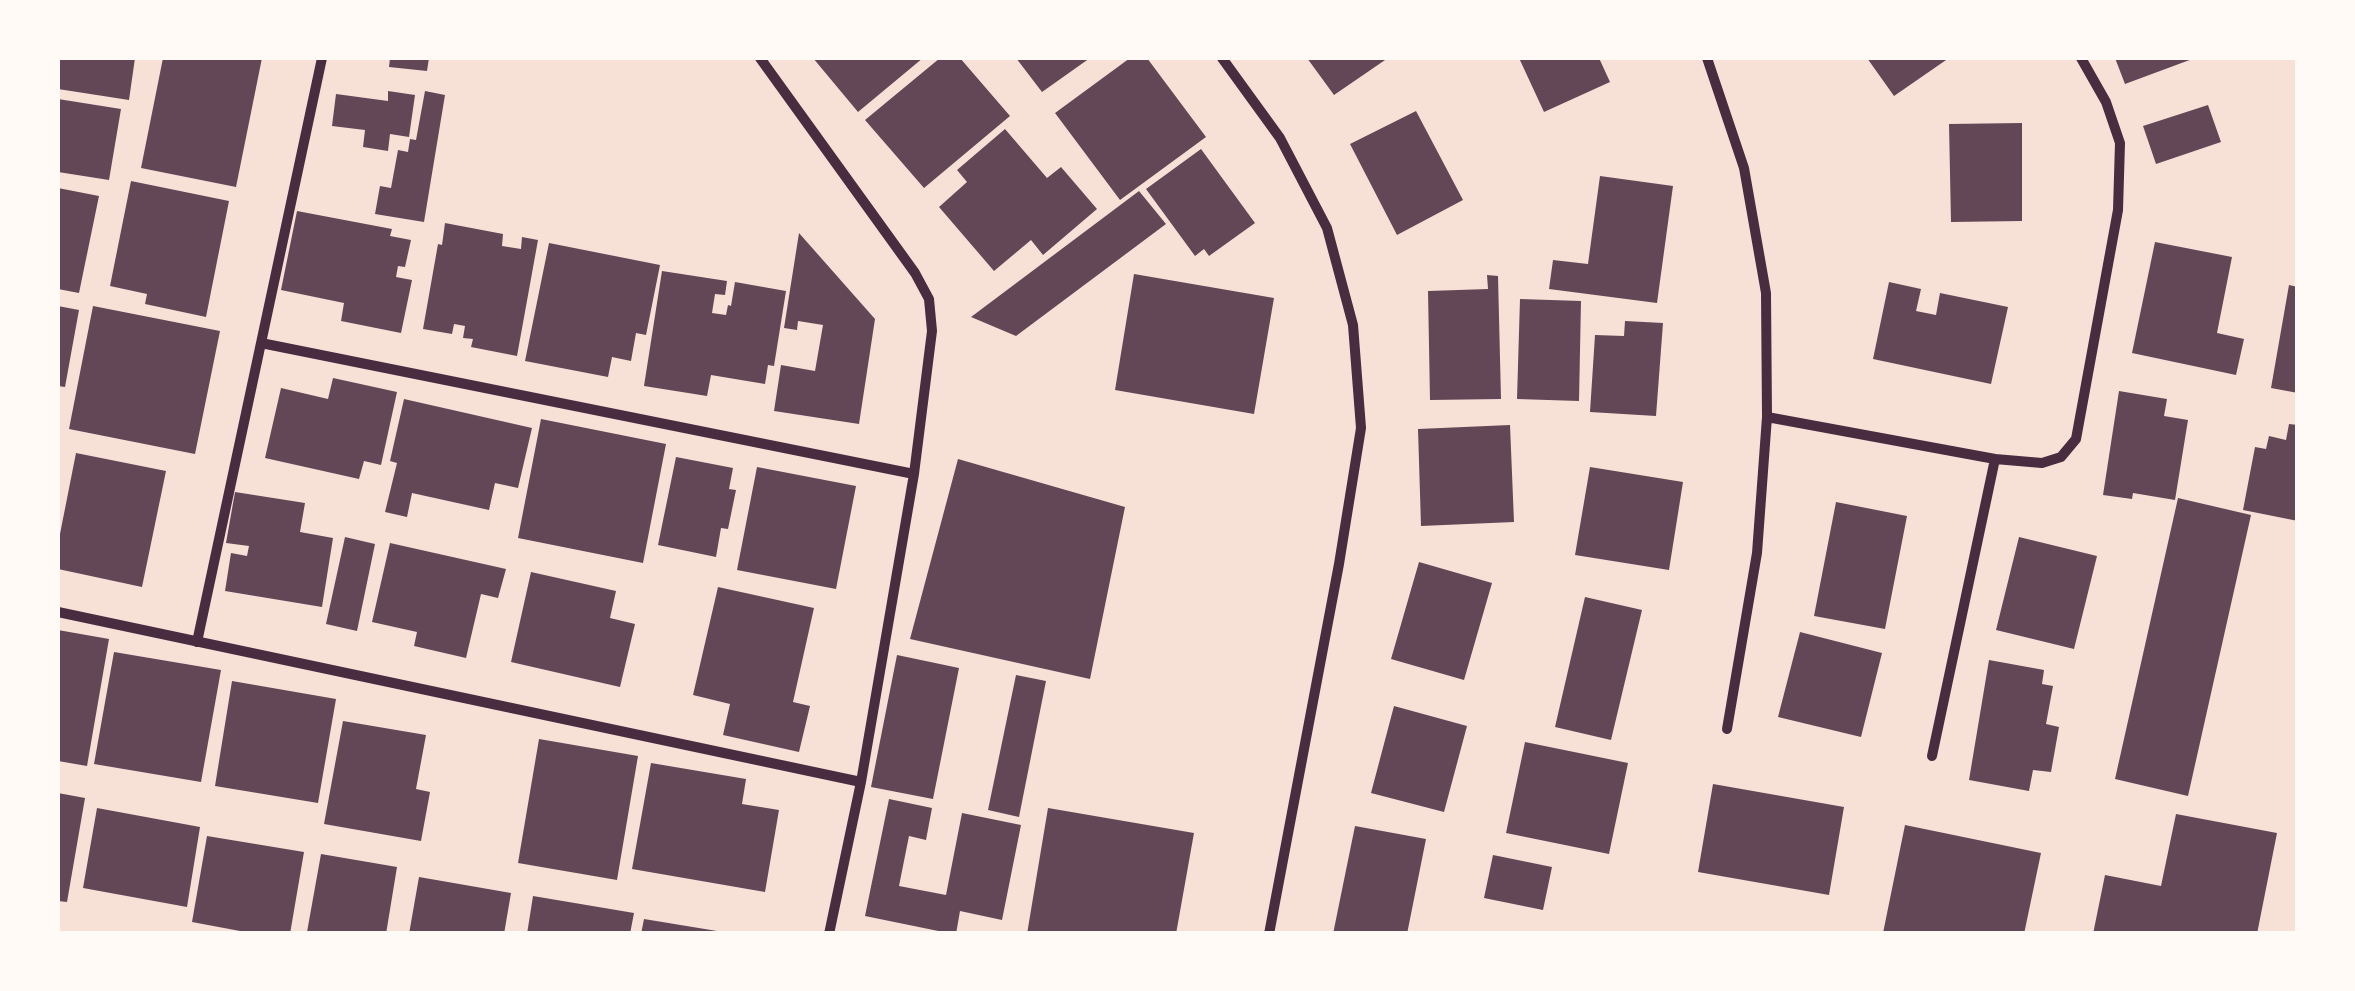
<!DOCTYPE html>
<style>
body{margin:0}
#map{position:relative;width:2355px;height:991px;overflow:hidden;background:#f7e1d7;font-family:Cabin,sans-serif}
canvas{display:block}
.frame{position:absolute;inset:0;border:60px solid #fffaf5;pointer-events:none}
</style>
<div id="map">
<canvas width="2355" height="991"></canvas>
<div class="frame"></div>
</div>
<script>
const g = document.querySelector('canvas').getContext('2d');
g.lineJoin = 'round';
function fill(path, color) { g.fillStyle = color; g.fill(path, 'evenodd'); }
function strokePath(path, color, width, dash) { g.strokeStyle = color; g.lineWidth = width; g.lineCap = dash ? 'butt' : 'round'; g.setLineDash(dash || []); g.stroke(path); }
const building = new Path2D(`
 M58,58H135L129,100L58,89Z
 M163,58H262L236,187L141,168Z
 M390,58H429L427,71L389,67Z
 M813,58H923L858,112Z
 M940,58H960L1010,116L924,188L865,120Z
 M1016,58H1090L1042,92Z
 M1130,58H1147L1206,137L1120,200L1055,113Z
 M1307,58H1388L1334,95Z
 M1519,58H1599L1610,82L1544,112Z
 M1867,58H1949L1894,96Z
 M2115,58H2195L2125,84Z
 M388,91L415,95L409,137L390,134L388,151L363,147L365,130L332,126L336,94L388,101Z
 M425,91L445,95L424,222L375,214L380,186L391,188L398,150L408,152L410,139L416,140Z
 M58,99L121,109L109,180L58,172Z
 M2208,105L2221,142L2156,164L2143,126Z
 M1416,111L1463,200L1397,235L1350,144Z
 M2022,123V221L1951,222L1949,124Z
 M1005,129L1047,178L1061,167L1097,209L1043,255L1031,240L994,271L939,207L967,182L957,170Z
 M1201,149L1255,223L1209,256L1204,249L1195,256L1146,189Z
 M1600,176L1673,186L1657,303L1549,289L1553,260L1588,264Z
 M131,181L229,201L206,317L145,304L147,294L110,286Z
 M58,188L99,196L79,293L58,289Z
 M1139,191L1166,224L1016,336L971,317Z
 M297,211L392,229L390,236L411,240L405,267L398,266L396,277L412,280L401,333L341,321L344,303L281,290Z
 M445,223L503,234L502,246L521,249L522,237L538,240L517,356L471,347L473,339L463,338L465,326L454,324L452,334L423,329L438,244L442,245Z
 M799,233L875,319L859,424L774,411L781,365L815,371L823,325L798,321L797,330L784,328Z
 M2155,242L2232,257L2217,333L2244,339L2236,375L2132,353Z
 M549,243L660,265L646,335L636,333L631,361L612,357L608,377L525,361Z
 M662,271L727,281L725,295L715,294L712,313L726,315L728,305L731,306L735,282L786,291L774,366L768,365L765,384L711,375L707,396L644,386Z
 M1134,274L1274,298L1254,414L1115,390Z
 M1487,275L1498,276L1501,399L1430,400L1428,291L1488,289Z
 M1889,282L1921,289L1916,311L1936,315L1940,293L2008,307L1991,384L1873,359Z
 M2289,285L2298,287V393L2271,388Z
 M1520,299L1581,301L1579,401L1517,399Z
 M58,306L79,310L65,387L58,386Z
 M93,306L220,331L195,454L69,429Z
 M1625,321L1663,323L1656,416L1590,412L1595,335L1624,336Z
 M333,378L397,392L381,465L364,461L359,479L265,458L281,388L328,399Z
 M2119,391L2167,399L2164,416L2188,420L2175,500L2133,493L2132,499L2103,495Z
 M404,399L532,428L518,488L495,483L489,510L412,493L407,517L385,512L397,463L390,461Z
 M541,419L666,444L643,563L518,538Z
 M2289,424L2298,425V521L2243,510L2255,447L2266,449L2269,436L2286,440Z
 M1510,425L1514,522L1421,526L1418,429Z
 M76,453L166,471L142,587L58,569V544Z
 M676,457L733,468L729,489L736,490L728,529L721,528L716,557L658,545Z
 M958,459L1125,507L1090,679L910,639Z
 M757,467L856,486L836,589L737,570Z
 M1590,467L1683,482L1669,570L1575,555Z
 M235,492L305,503L300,532L333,538L322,607L225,591L231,553L247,556L249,546L226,543Z
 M2178,498L2251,515L2188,796L2115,779Z
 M1836,502L1907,516L1885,629L1814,616Z
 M345,537L375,544L357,631L326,624Z
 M2019,537L2097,556L2074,649L1996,630Z
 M390,543L506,569L498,598L481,594L466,658L414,646L417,632L372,622Z
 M1419,562L1492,583L1464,680L1391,659Z
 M531,572L616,591L610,618L635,624L620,687L511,662Z
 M718,587L814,608L793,702L810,706L799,752L723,735L730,704L693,695Z
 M1585,597L1642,610L1611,740L1555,727Z
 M58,630L109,639L87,766L58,761Z
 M1800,632L1882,653L1861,737L1778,717Z
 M114,652L221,670L201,782L94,764Z
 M897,655L959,668L933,799L871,787Z
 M1989,660L2044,670L2042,684L2053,686L2046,724L2059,727L2051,772L2033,770L2029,791L1969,780Z
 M1016,675L1046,681L1019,817L988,810Z
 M232,681L336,699L318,803L215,786Z
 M1394,706L1467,726L1444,812L1371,793Z
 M343,721L426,735L416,789L430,792L421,841L324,824Z
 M539,739L638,756L617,880L518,863Z
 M1525,742L1628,763L1609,854L1506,833Z
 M651,763L746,779L742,804L779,810L765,892L632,869Z
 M1713,784L1844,807L1829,895L1698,872Z
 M58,793L85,798L67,902L58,901Z
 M889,799L932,808L926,840L909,836L899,886L946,895L962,813L1021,825L1002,920L960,911L956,934H953L865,916Z
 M97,808L200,827L187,907L83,888Z
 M1048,808L1194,833L1176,934H1027Z
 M2176,814L2277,833L2257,934H2093L2105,875L2161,886Z
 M1905,825L2041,853L2024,934L1883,933Z
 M1355,826L1426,839L1407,934H1333Z
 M207,836L304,852L290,934H256L192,922Z
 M321,854L397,867L386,934L307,932Z
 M1493,855L1552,867L1543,910L1484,898Z
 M419,877L511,893L504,934H409Z
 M533,896L634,913L630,934H527Z
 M644,919L717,931V934H641Z`);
const minor = new Path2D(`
 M760,58L915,273L929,299L932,331L914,474L861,782L829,934
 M1222,58L1280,138L1327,228L1353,325L1361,428L1339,564L1269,934
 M1707,58L1744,168L1766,293L1767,417L1757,553L1727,729
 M261,343L914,474
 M1767,417L1995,459L2042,463L2061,457L2076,439L2118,210L2120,143L2106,102L2081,58
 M58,612L861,782
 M197,642L322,58
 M1932,756L1995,459`);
fill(building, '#644757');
strokePath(minor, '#4a2c40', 10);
</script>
